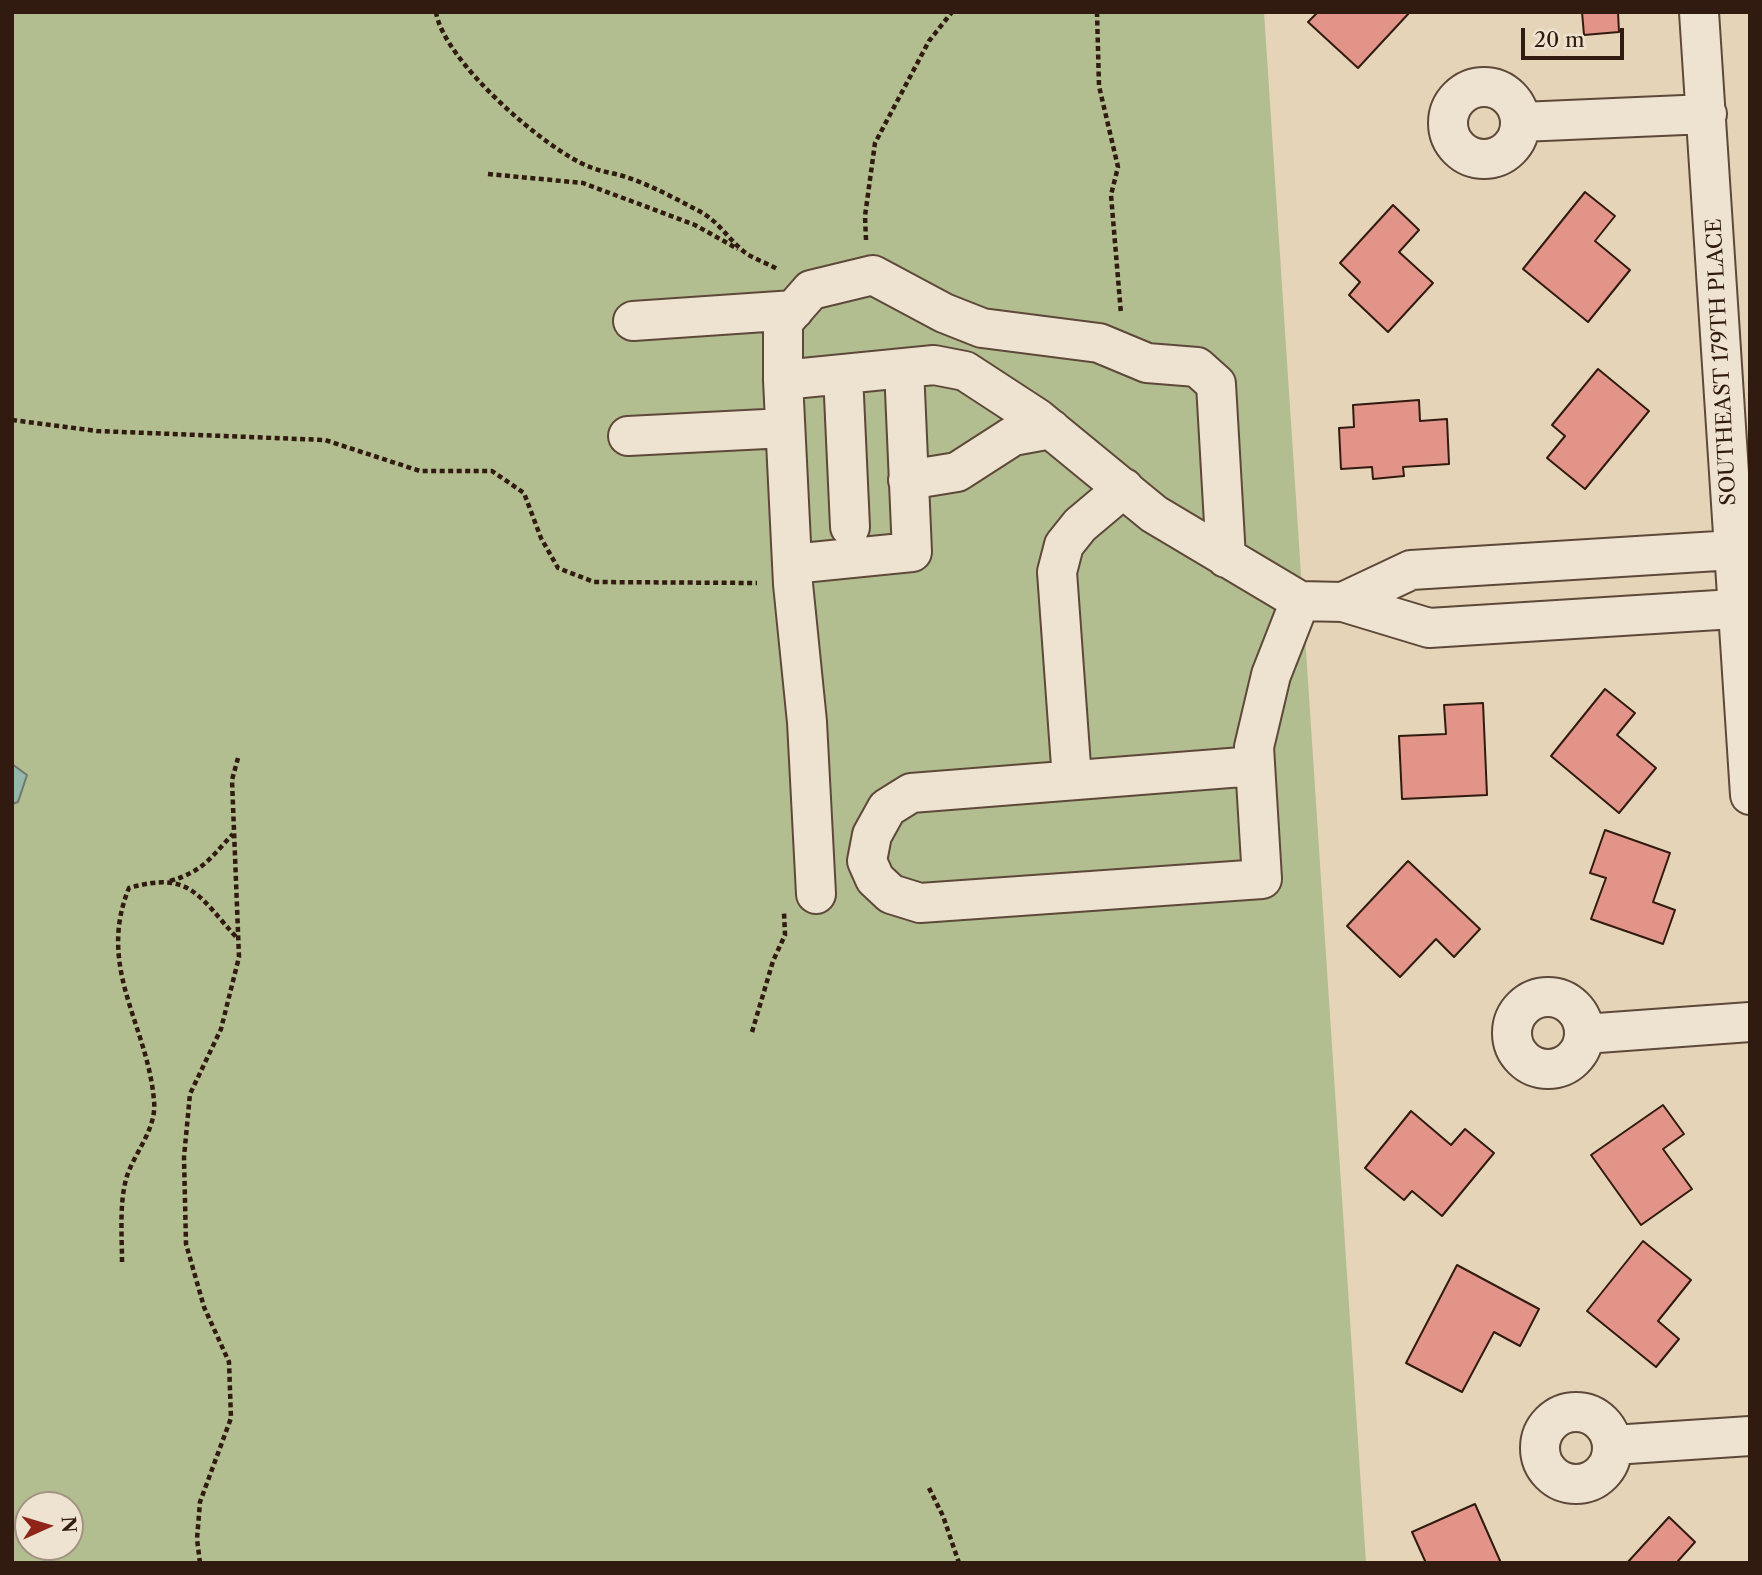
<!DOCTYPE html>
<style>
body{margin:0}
#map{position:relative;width:1762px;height:1575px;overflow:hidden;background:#e5d4b7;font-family:"Libre Caslon Text",serif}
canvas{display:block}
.frame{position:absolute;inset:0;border:14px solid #311a0f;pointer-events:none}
.north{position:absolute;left:14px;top:1491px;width:70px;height:70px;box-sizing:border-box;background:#eee3d0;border:2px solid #a29383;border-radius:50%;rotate:86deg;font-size:19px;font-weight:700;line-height:28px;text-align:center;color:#311a0f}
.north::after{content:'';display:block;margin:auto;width:24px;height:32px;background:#8f2418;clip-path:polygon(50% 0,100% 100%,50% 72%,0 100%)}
.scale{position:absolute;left:1521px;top:28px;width:103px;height:32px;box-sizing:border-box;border:4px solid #311a0f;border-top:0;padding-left:9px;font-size:21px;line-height:24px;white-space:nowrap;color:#311a0f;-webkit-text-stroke:5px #eee3d0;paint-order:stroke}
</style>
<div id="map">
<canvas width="1762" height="1575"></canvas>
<div class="frame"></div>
<div class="north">N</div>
<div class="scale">20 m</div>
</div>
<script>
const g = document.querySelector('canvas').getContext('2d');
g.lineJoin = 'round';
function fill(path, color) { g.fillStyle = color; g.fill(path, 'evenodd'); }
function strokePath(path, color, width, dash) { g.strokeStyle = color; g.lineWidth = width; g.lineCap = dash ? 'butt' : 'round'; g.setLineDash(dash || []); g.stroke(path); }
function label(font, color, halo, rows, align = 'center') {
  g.font = font + ' "Libre Caslon Text",serif'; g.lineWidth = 6; g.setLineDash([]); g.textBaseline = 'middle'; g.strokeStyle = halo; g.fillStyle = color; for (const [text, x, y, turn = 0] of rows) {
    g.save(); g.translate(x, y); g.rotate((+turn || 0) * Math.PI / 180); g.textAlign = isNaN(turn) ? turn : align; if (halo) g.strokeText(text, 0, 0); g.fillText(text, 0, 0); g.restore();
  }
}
const green = new Path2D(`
 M12,12H1264L1366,1563H12ZM28,1505H70V1547H28Z`);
const water = new Path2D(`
 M12,764L27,775L18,802L12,804Z`);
const building = new Path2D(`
 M1318,12H1410L1358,68L1308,22Z
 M1582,12H1618L1619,32L1584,35Z
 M1585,192L1615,216L1595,241L1630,270L1588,322L1523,269Z
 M1393,205L1419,230L1399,252L1433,283L1388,332L1349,295L1360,282L1340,263Z
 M1598,369L1649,411L1585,489L1547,458L1565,436L1552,425Z
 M1419,400L1420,421L1447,419L1449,464L1403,467L1404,476L1373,479L1372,467L1341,469L1339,428L1354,427L1353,405Z
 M1605,689L1635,713L1617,735L1656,768L1619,813L1551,756Z
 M1483,703L1487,795L1402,799L1399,736L1446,734L1444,705Z
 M1605,830L1670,853L1653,902L1675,910L1663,944L1591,919L1606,878L1590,873Z
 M1408,861L1480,929L1454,957L1436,939L1400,977L1347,926Z
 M1663,1105L1684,1134L1663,1149L1692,1189L1641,1225L1591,1155Z
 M1411,1111L1451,1145L1465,1129L1494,1153L1442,1216L1412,1191L1404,1200L1365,1168Z
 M1643,1241L1691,1280L1658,1321L1679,1339L1656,1367L1587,1311Z
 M1457,1265L1539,1309L1520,1346L1494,1332L1462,1392L1406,1363Z
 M1475,1504L1501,1563H1426L1412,1532Z
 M1669,1517L1695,1542L1678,1561L1680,1563H1627Z`);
const path = new Path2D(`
 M436,12C443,60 545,150 590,167C602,172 614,173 626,177C651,185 676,199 699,211C718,221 726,236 742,250C752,259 768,263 779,270
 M1097,12L1099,86L1118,167L1111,195L1121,314
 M488,174L583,183L695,225L738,249
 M866,240L865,216L875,143L929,41L952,12
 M12,420L97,431L325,440L420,471H492L524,493L541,538L558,568L594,582L757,583
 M170,881C204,871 210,858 233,834
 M752,1032L773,961L785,935L784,912
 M122,1262C122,1234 119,1202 127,1176C135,1152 157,1128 154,1101C148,1025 96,968 129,888C191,870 199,897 238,939
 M929,1488L943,1516L959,1563
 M200,1563L197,1539L200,1502L231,1418L229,1362L204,1307L186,1244L184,1157L190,1094L221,1029L239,957L232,780L238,758`);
const minor = new Path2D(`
 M1699,12L1750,795
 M1448 123a36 36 0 1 1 72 0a36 36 0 1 1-72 0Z
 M1521,122L1707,114
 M633,321L794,310
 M843,374L850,527
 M783,380L934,365L965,371L1037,418L1154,514L1300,601L1343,602L1429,628L1750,608
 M628,436L785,428
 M908,480L957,472L1013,436L1051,429
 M792,564L912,552L904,368
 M1343,602L1411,570L1750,549
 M1255,766L911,793L887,808L872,835L867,861L875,879L891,894L920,903L1262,879L1254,747L1271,675L1300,601
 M1072,780L1057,572L1064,545L1080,525L1124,488
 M816,894L807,722L793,584L783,380V322L811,290L873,275L944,313L982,328L1099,343L1147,363L1197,367L1216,384L1226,558
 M1512 1033a36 36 0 1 1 72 0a36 36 0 1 1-72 0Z
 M1584,1034L1750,1022
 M1540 1448a36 36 0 1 1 72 0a36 36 0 1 1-72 0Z
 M1613,1445L1750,1436`);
const streetNames = [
 ["SOUTHEAST 179TH PLACE",1722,362,-93]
];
fill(green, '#b2bd90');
fill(water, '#96b8ab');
strokePath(water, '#6e796d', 2);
fill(building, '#e29489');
strokePath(building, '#311a0f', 2);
strokePath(minor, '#5e4839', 42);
strokePath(path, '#311a0f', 4.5, [5, 3.5]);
strokePath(minor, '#eee3d0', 38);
label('21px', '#311a0f', '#eee3d0', streetNames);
</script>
